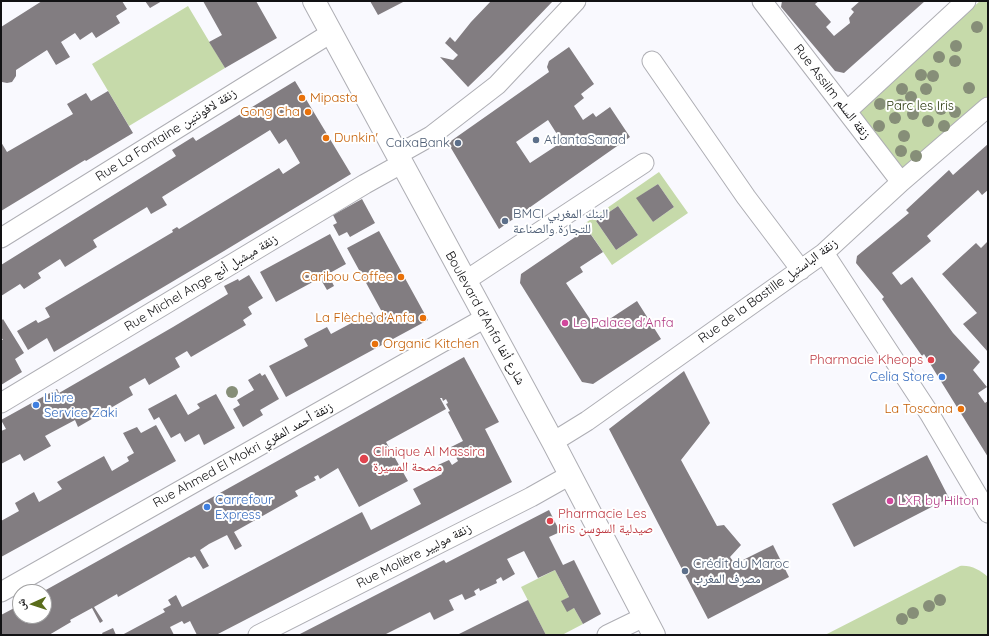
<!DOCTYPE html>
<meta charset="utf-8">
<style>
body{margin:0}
#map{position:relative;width:989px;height:636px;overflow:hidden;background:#f9f9fe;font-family:Quicksand,"Noto Naskh Arabic",sans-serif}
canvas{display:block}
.frame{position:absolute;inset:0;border:2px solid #121214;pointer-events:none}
.north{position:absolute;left:12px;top:584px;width:40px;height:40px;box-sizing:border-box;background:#fff;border:1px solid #a0a0a1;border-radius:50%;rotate:267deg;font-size:11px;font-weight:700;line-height:16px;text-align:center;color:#121214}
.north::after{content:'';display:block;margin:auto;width:14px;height:18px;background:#5a6d1b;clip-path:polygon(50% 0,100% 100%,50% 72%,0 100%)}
</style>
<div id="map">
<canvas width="989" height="636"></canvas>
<div class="frame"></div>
<div class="north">ش</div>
</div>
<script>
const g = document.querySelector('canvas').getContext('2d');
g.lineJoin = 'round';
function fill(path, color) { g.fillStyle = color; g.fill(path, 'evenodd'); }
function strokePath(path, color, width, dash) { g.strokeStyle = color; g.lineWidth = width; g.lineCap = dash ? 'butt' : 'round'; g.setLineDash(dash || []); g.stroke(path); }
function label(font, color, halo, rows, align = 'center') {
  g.font = font + ' Quicksand,"Noto Naskh Arabic",sans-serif'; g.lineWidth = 4; g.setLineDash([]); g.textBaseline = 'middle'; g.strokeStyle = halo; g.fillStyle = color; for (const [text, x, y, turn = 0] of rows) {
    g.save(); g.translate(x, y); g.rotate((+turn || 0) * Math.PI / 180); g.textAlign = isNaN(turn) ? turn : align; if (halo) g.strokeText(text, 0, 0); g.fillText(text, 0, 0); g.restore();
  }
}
const green = new Path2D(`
 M980,1H988V97L908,169H902L860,113V108Z
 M188,6L225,68L129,126L92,64Z
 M659,172L688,213L612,265L584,224ZM658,184L674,207L653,222L637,198ZM618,206L638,235L616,250L596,221Z
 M960,566C971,565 980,570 988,577V635H825Z
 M555,570L569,597L562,601L567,611L574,608L583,624L562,635H546L521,587Z`);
const building = new Path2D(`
 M42,1H122L127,9L116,16L120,23L96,38L92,32L80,40L75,33L61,42L70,57L56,65L47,50L16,70V76L12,82L7,83L2,82L1,81V27Z
 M145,1H162L150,8Z
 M203,1H256L277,38L225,68L209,42L222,35Z
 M370,1H405L378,15Z
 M491,1H553L503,53L468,87L440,57L453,60L458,55L445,43L450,37L455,42L471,22Z
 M782,1H819L815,4L831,22L826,27L834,36L850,23L849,18L854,12L851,9L860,1H925L844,73L835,71L781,7Z
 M569,47L594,84L581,94L584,98L574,106L583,120L593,113L596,117L610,107L630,137L499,229L448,143L549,72L547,67L549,61ZM548,120L562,142L530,163L516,142Z
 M295,81L351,174L224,251L54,352L47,338L28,350L17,331L36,320L38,323L50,317L45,308L173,232L172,230L177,227L179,229L279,168L283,174L300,163L286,139L279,144L270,130L162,197L167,205L151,214L147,207L93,240L97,247L65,267L60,259L38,273L41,278L24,289L20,284L1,296V265L176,156L172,150L193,137L196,141Z
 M108,91L133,133L91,158L86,161L85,160L1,211V159L2,158L1,156V142L7,152L73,114L67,104L86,93L91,101Z
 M988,144V190L982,195L978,190L927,236L931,241L892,273L901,285L912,277L953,333L980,362L973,370L987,387L978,393L985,403L988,401V457L924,354L922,356L882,299L884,297L856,263L857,256L909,213L906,210L949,170L953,175Z
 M658,184L674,207L653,222L636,198Z
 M362,199L375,223L350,237L347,232L339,236L333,225L337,223L333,215Z
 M618,206L638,235L616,250L596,221Z
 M587,229L603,252L580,267L583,272L566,283L596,328L637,301L661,339L593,384L582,382L520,283L521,274Z
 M379,231L428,320L286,397L269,366L308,346L304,339L327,327L331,334L372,312L374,316L382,312L347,248Z
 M330,234L346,264L328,274L334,286L327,290L320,278L276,302L260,272Z
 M988,241V352L963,324L977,313L942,274L976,243L981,248Z
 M249,275L263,298L248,307L252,314L243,320L246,325L191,357L187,351L175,358L180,367L149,385L145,378L129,387L133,395L78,427L75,420L45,436L51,446L24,461L20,454L1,464V431L6,429L1,420L57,389L59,393L173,327L228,294L224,286L238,279L239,281Z
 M3,319L24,353L15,359L22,372L1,385V340H3L1,337V321Z
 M464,357L499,422L485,429L512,482L216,635H197L190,621L184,624L182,621L170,627L174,635H122L165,612L163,609L171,605L168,600L176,595L182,607L362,512L371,530L421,504L413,489L442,474L438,465L449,460L452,465L458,461L451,447L463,441L448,412L450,411L446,404L448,403L446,399L443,401L442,398H440L446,409L386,442L408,481L359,507L338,468L320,479L318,475L314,477L316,480L295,491L298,496L234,532L242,546L235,550L227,535L209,544L200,550L209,566L203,569L195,556L191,558L189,557L118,597L117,594L94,607L103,621L100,623L92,608L70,620L71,622L49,635H1V615L20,605V616H44V591Z
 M684,371L710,423L681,460L717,526L724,525L741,545L730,557L735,564L773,545L789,577L708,619L609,429Z
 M260,373L262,376L265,374L279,399L260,410L263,415L243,427L233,409L240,405L237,400L254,390L248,380Z
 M176,394L188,415L200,408L197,404L216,394L235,428L204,445L199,434L185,442L180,433L171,438L159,417L154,420L148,409Z
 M156,425L176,461L1,557V521L19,511L15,503L34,492L39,502L62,489L57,482L104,456L112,471L129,461L127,457L134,453L123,433L137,427L141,433Z
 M927,455L949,498L854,547L832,504Z
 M549,510L560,532L549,537L563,565L574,560L601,614L583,624L574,608L567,612L561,601L569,597L555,570L538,578L524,551L507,559L515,574L503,581L501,577L496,580L497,583L480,591L479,588L474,591L476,595L465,600L462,594L449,600L454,610L434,620L430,612L384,635H298L444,560L446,563Z
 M528,600L546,635H457L477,625Z
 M113,628L116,635H103L102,633Z`);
const minor = new Path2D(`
 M762,1L901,182
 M652,61L746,197L801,270
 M847,111L966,1
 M397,155L431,136L497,85L576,1
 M1,238L331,33
 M824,253L929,413L988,513
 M465,281L644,163
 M1,403L365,184L401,164
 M553,442L587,421L824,253L901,182L988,107
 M1,592L485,318
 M258,635L531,497L570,475
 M607,635L644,617`);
const major = new Path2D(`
 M314,1L553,442L654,635`);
const trees = [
 [977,27],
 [956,46],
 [939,57],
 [955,61],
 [921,75],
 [933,76],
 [969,88],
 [902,89],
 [926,89],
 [911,97],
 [880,104],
 [900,105],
 [941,109],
 [955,112],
 [913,114],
 [895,118],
 [928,121],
 [879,126],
 [944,126],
 [904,136],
 [901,151],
 [916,156],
 [232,392],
 [940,600],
 [929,606],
 [913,613],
 [902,619]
];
const markers = [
 [302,98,4,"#e8710a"],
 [308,112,4,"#e8710a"],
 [326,138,4,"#e8710a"],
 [536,140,4,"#5c6f8a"],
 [458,143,4,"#5c6f8a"],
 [505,221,4,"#5c6f8a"],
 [401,277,4,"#e8710a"],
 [423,318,4,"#e8710a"],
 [565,323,4,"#d1479c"],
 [375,344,4,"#e8710a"],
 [931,360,4,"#e0444e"],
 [942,377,4,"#3f7fe0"],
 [36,405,4,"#3f7fe0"],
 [961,409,4,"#e8710a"],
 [364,459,5,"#e0444e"],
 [890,501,4,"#d1479c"],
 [207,507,4,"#3f7fe0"],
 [550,521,4,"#e0444e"],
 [685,571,4,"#5c6f8a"]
];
const streetNames = [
 ["Rue Assilm زنقة السلم",832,92,52],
 ["Rue La Fontaine زنقة لافونتين",166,135,-32],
 ["Rue Michel Ange زنقة ميشبل أنج",201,283,-31],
 ["Rue de la Bastille زنقة الباستيل",768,291,-36],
 ["Boulevard d'Anfa شارع أنفا",485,318,61],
 ["Rue Ahmed El Mokri زنقة أحمد المقري",243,455,-29],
 ["Rue Molière زنقة موليير",414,556,-27]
];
const foodNames = [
 ["Mipasta",310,98,"left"],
 ["Gong Cha",300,112],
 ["Dunkin'",334,138,"left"],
 ["Caribou Coffee",393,277],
 ["La Flèche d’Anfa",415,318],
 ["Organic Kitchen",383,344,"left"],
 ["La Toscana",953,409]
];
const parkNames = [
 ["Parc les Iris",920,106]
];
const serviceNames = [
 ["AtlantaSanad",544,140],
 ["CaixaBank",450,143,"right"],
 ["BMCI البنك المغربي",513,214],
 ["للتجارة والصناعة",513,229],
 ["Crédit du Maroc",693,564],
 ["مصرف المغرب",693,579]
];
const hotelNames = [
 ["Le Palace d'Anfa",573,323],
 ["LXR by Hilton",898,501]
];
const healthNames = [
 ["Pharmacie Kheops",923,360,"right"],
 ["Clinique Al Massira",373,452],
 ["مصحة المسيرة",373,467],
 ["Pharmacie Les",558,514],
 ["Iris صيدلية السوسن",558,529]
];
const shopNames = [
 ["Celia Store",934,377,"right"],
 ["Libre",44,398],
 ["Service Zaki",44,413],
 ["Carrefour",215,500],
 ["Express",215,515]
];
fill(green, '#c6daaa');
fill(building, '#827d81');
strokePath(minor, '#aeaeb4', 21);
strokePath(major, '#aeaeb4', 24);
strokePath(minor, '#fff', 19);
strokePath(major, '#fff', 22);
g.fillStyle = '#868e78';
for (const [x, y] of trees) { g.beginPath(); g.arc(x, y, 6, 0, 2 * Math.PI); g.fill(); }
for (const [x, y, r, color] of markers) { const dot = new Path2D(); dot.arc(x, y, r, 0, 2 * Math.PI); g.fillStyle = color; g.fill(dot); strokePath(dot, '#fff', 1.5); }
label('13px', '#121214', '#fff', streetNames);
label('13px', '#c56008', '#fff', foodNames, 'right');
label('13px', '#28370b', '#fff', parkNames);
label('13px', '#4e5e75', '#fff', serviceNames, 'left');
label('13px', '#b23c85', '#fff', hotelNames, 'left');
label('13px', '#be3a42', '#fff', healthNames, 'left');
label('13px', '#366cbe', '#fff', shopNames, 'left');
</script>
